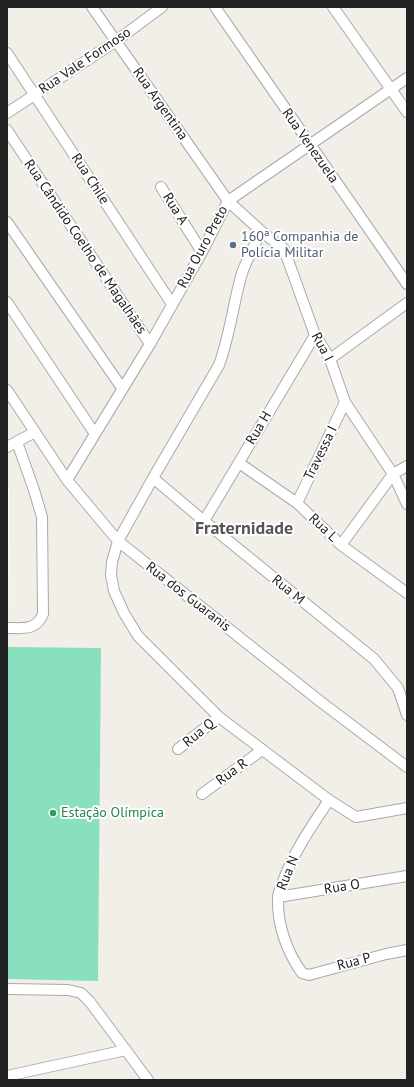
<!DOCTYPE html>
<meta charset="utf-8">
<style>
body{margin:0}
#map{position:relative;width:414px;height:1087px;overflow:hidden;background:#f2efe9;font-family:"PT Sans",sans-serif}
canvas{display:block}
.frame{position:absolute;inset:0;border:8px solid #222;pointer-events:none}
</style>
<div id="map">
<canvas width="414" height="1087"></canvas>
<div class="frame"></div>
</div>
<script>
const g = document.querySelector('canvas').getContext('2d');
g.lineJoin = 'round';
function fill(path, color) { g.fillStyle = color; g.fill(path, 'evenodd'); }
function strokePath(path, color, width, dash) { g.strokeStyle = color; g.lineWidth = width; g.lineCap = dash ? 'butt' : 'round'; g.setLineDash(dash || []); g.stroke(path); }
function label(font, color, halo, rows, align = 'center') {
  g.font = font + ' "PT Sans",sans-serif'; g.lineWidth = 4; g.setLineDash([]); g.textBaseline = 'middle'; g.strokeStyle = halo; g.fillStyle = color; for (const [text, x, y, turn = 0] of rows) {
    g.save(); g.translate(x, y); g.rotate((+turn || 0) * Math.PI / 180); g.textAlign = isNaN(turn) ? turn : align; if (halo) g.strokeText(text, 0, 0); g.fillText(text, 0, 0); g.restore();
  }
}
const education = new Path2D(`
 M7,487L9,488L8,621H7Z`);
const pitch = new Path2D(`
 M7,647L101,648L98,981L7,979Z`);
const minor = new Path2D(`
 M92,7L228,201L261,231L284,249L315,335L330,359L345,402L393,474L407,504
 M215,7L407,284
 M333,7L407,112
 M7,53L172,304
 M7,113L116,41L162,7
 M7,130L150,344
 M161,187L202,252
 M7,222L122,388
 M261,231C255,245 247,259 242,273C233,304 230,335 219,365L153,478L118,541L112,562L111,575L114,591L124,613L138,636L219,717L329,800L356,817L407,808
 M7,302L95,434
 M330,359L407,303
 M7,390L67,480L118,541L321,702L407,767
 M7,447L35,432
 M239,463L297,503L341,545L407,593
 M153,478L204,521L374,659L398,688L407,715
 M67,480L150,344L202,252L228,201L407,78
 M297,503L345,402
 M204,521L315,335
 M341,545L393,474L407,466
 M7,628C23,628 36,631 43,614L42,517L34,490L17,442
 M178,749L219,717
 M202,794L262,750
 M329,800C311,827 293,853 282,884C281,888 278,893 278,898C277,925 287,952 302,973L309,975L386,954L407,950
 M278,897L407,876
 M7,989L68,990L81,993L90,1002L148,1080
 M7,1076L126,1050`);
const markers = [
 [233,245,4,"#5c6f8a"],
 [53,813,4,"#2e9e5b"]
];
const streetNames = [
 ["Rua Vale Formoso",85,61,-34],
 ["Rua Argentina",160,104,55],
 ["Rua Venezuela",310,146,55],
 ["Rua Chile",90,179,57],
 ["Rua A",175,209,58],
 ["Rua Cândido Coelho de Magalhães",85,247,56],
 ["Rua Ouro Preto",203,247,-62],
 ["Rua I",322,347,62],
 ["Rua H",259,428,-59],
 ["Travessa I",321,453,-64],
 ["Rua L",323,528,43],
 ["Rua M",288,590,39],
 ["Rua dos Guaranis",188,597,38],
 ["Rua Q",199,733,-39],
 ["Rua R",232,772,-36],
 ["Rua N",288,873,-68],
 ["Rua O",342,887,-9],
 ["Rua P",354,962,-15]
];
const serviceNames = [
 ["160ª Companhia de",241,237],
 ["Polícia Militar",241,253]
];
const leisureNames = [
 ["Estação Olímpica",61,813]
];
const districtNames = [
 ["Fraternidade",244,529]
];
fill(education, '#ffffe5');
fill(pitch, '#88e0be');
strokePath(minor, '#a9a9a9', 12);
strokePath(minor, '#fff', 10);
for (const [x, y, r, color] of markers) { const dot = new Path2D(); dot.arc(x, y, r, 0, 2 * Math.PI); g.fillStyle = color; g.fill(dot); strokePath(dot, '#fff', 1.5); }
label('14px', '#222', '#fff', streetNames);
label('14px', '#4e5e75', '#fff', serviceNames, 'left');
label('14px', '#27864d', '#fff', leisureNames, 'left');
label('bold 18px', '#555', '#fff', districtNames);
</script>
